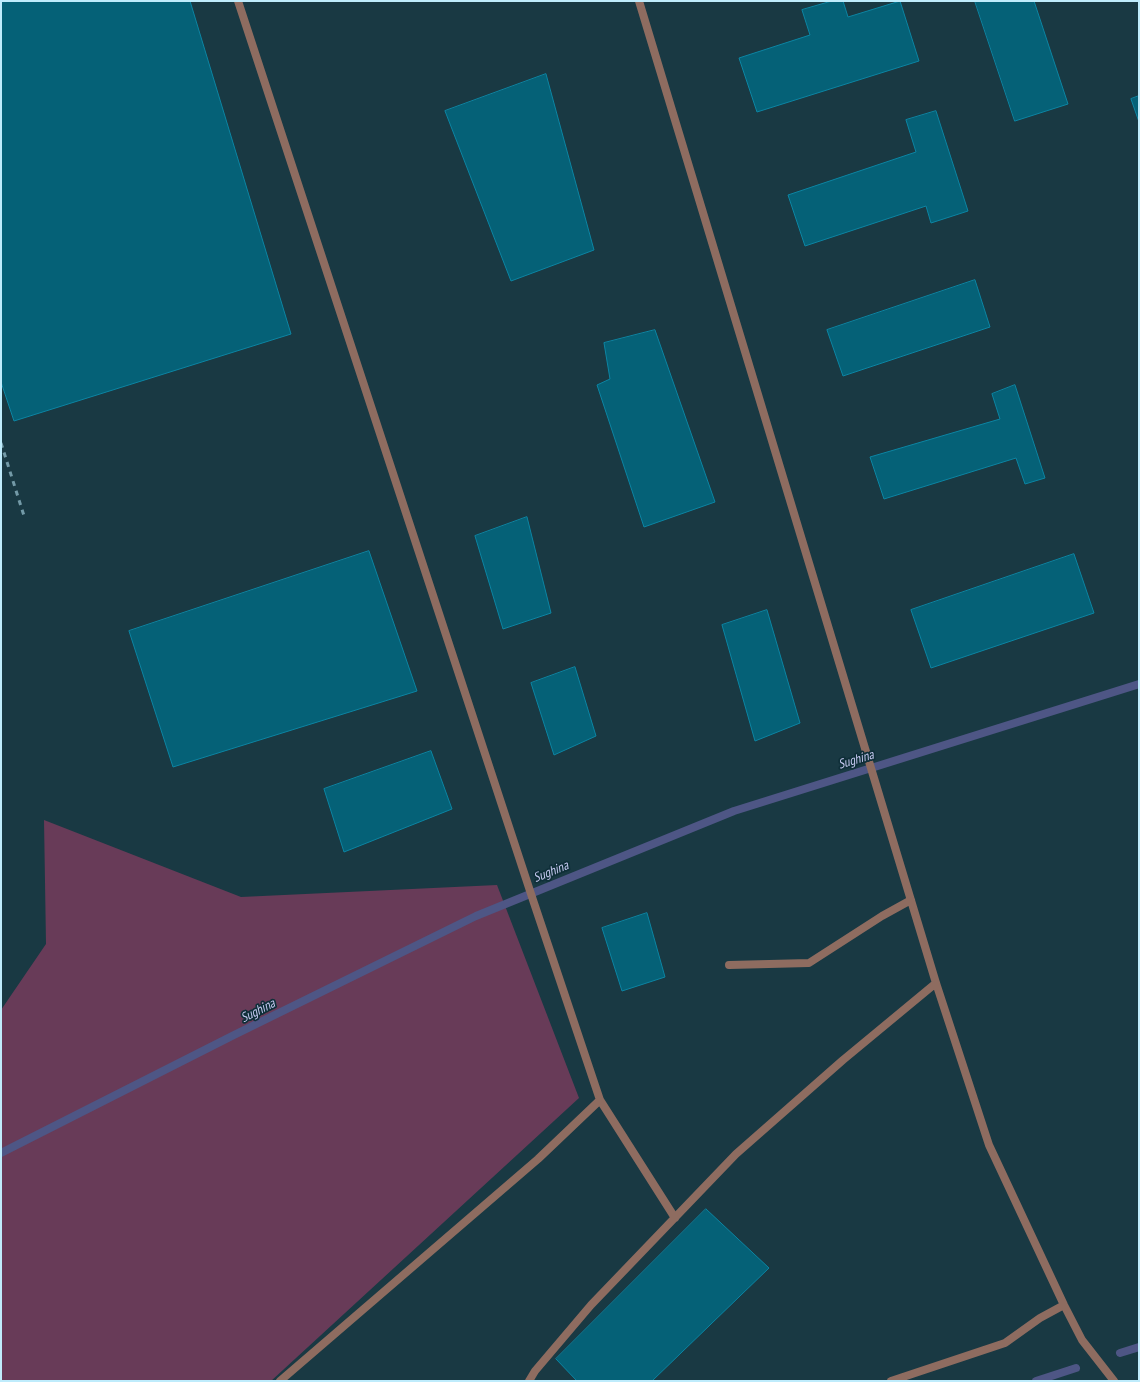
<!DOCTYPE html>
<style>
body{margin:0}
#map{position:relative;width:1140px;height:1382px;overflow:hidden;background:#193943;font-family:"PT Sans Narrow",sans-serif}
canvas{display:block}
.frame{position:absolute;inset:0;border:2px solid #bfecfc;pointer-events:none}
</style>
<div id="map">
<canvas width="1140" height="1382"></canvas>
<div class="frame"></div>
</div>
<script>
const g = document.querySelector('canvas').getContext('2d');
g.lineJoin = 'round';
function fill(path, color) { g.fillStyle = color; g.fill(path, 'evenodd'); }
function strokePath(path, color, width, dash) { g.strokeStyle = color; g.lineWidth = width; g.lineCap = dash ? 'butt' : 'round'; g.setLineDash(dash || []); g.stroke(path); }
function label(font, color, halo, rows, align = 'center') {
  g.font = font + ' "PT Sans Narrow",sans-serif'; g.lineWidth = 3.5; g.setLineDash([]); g.textBaseline = 'middle'; g.strokeStyle = halo; g.fillStyle = color; for (const [text, x, y, turn = 0] of rows) {
    g.save(); g.translate(x, y); g.rotate((+turn || 0) * Math.PI / 180); g.textAlign = isNaN(turn) ? turn : align; if (halo) g.strokeText(text, 0, 0); g.fillText(text, 0, 0); g.restore();
  }
}
const green = new Path2D(`
 M44,820L241,897L497,885L579,1098L271,1381H1V1010L46,944Z`);
const stream = new Path2D(`
 M1,1153L234,1035L476,916L734,811L1139,684
 M1120,1353L1139,1347
 M1036,1381L1076,1368`);
const building = new Path2D(`
 M1,1H190L291,334L14,421L1,382Z
 M832,1H843L848,17L900,1L919,61L757,112L739,58L810,35L802,10Z
 M975,1H1034L1068,104L1015,121Z
 M546,74L594,250L511,281L445,111Z
 M1139,96V122L1131,99Z
 M936,111L968,211L931,223L926,206L805,246L788,195L916,152L906,120Z
 M975,280L990,327L843,376L827,330Z
 M655,330L715,502L644,527L597,385L610,379L604,343Z
 M1015,385L1045,478L1025,484L1016,458L884,499L870,457L1000,419L992,394Z
 M527,517L551,613L503,629L475,536Z
 M369,551L417,691L173,767L129,631Z
 M1074,554L1094,613L931,668L911,610Z
 M767,610L800,723L755,741L722,625Z
 M575,667L596,736L554,755L531,683Z
 M431,751L452,809L344,852L324,789Z
 M647,913L665,977L622,991L602,928Z
 M706,1209L769,1268L652,1381H577L556,1359Z`);
const lane = new Path2D(`
 M238,1L534,903L600,1100L675,1218
 M639,1L936,983L989,1145L1064,1305L1082,1340L1114,1381
 M729,965L809,963L882,916L911,900
 M280,1381L538,1159L600,1100
 M529,1381L535,1371L591,1305L736,1154L843,1060L936,983
 M891,1381L1005,1343L1040,1318L1064,1305`);
const rail = new Path2D(`
 M1,443L25,519`);
const waterNames = [
 ["Sughina",856,760,-17],
 ["Sughina",551,872,-22],
 ["Sughina",258,1011,-27]
];
fill(green, '#683b58');
strokePath(stream, '#4e5685', 8);
fill(building, '#056177');
strokePath(building, '#0c85a3', 1);
strokePath(lane, '#8e6c60', 8);
strokePath(rail, '#739aa7', 3, [5, 5]);
label('italic 13px', '#c6c9f0', '#0f2f39', waterNames);
</script>
